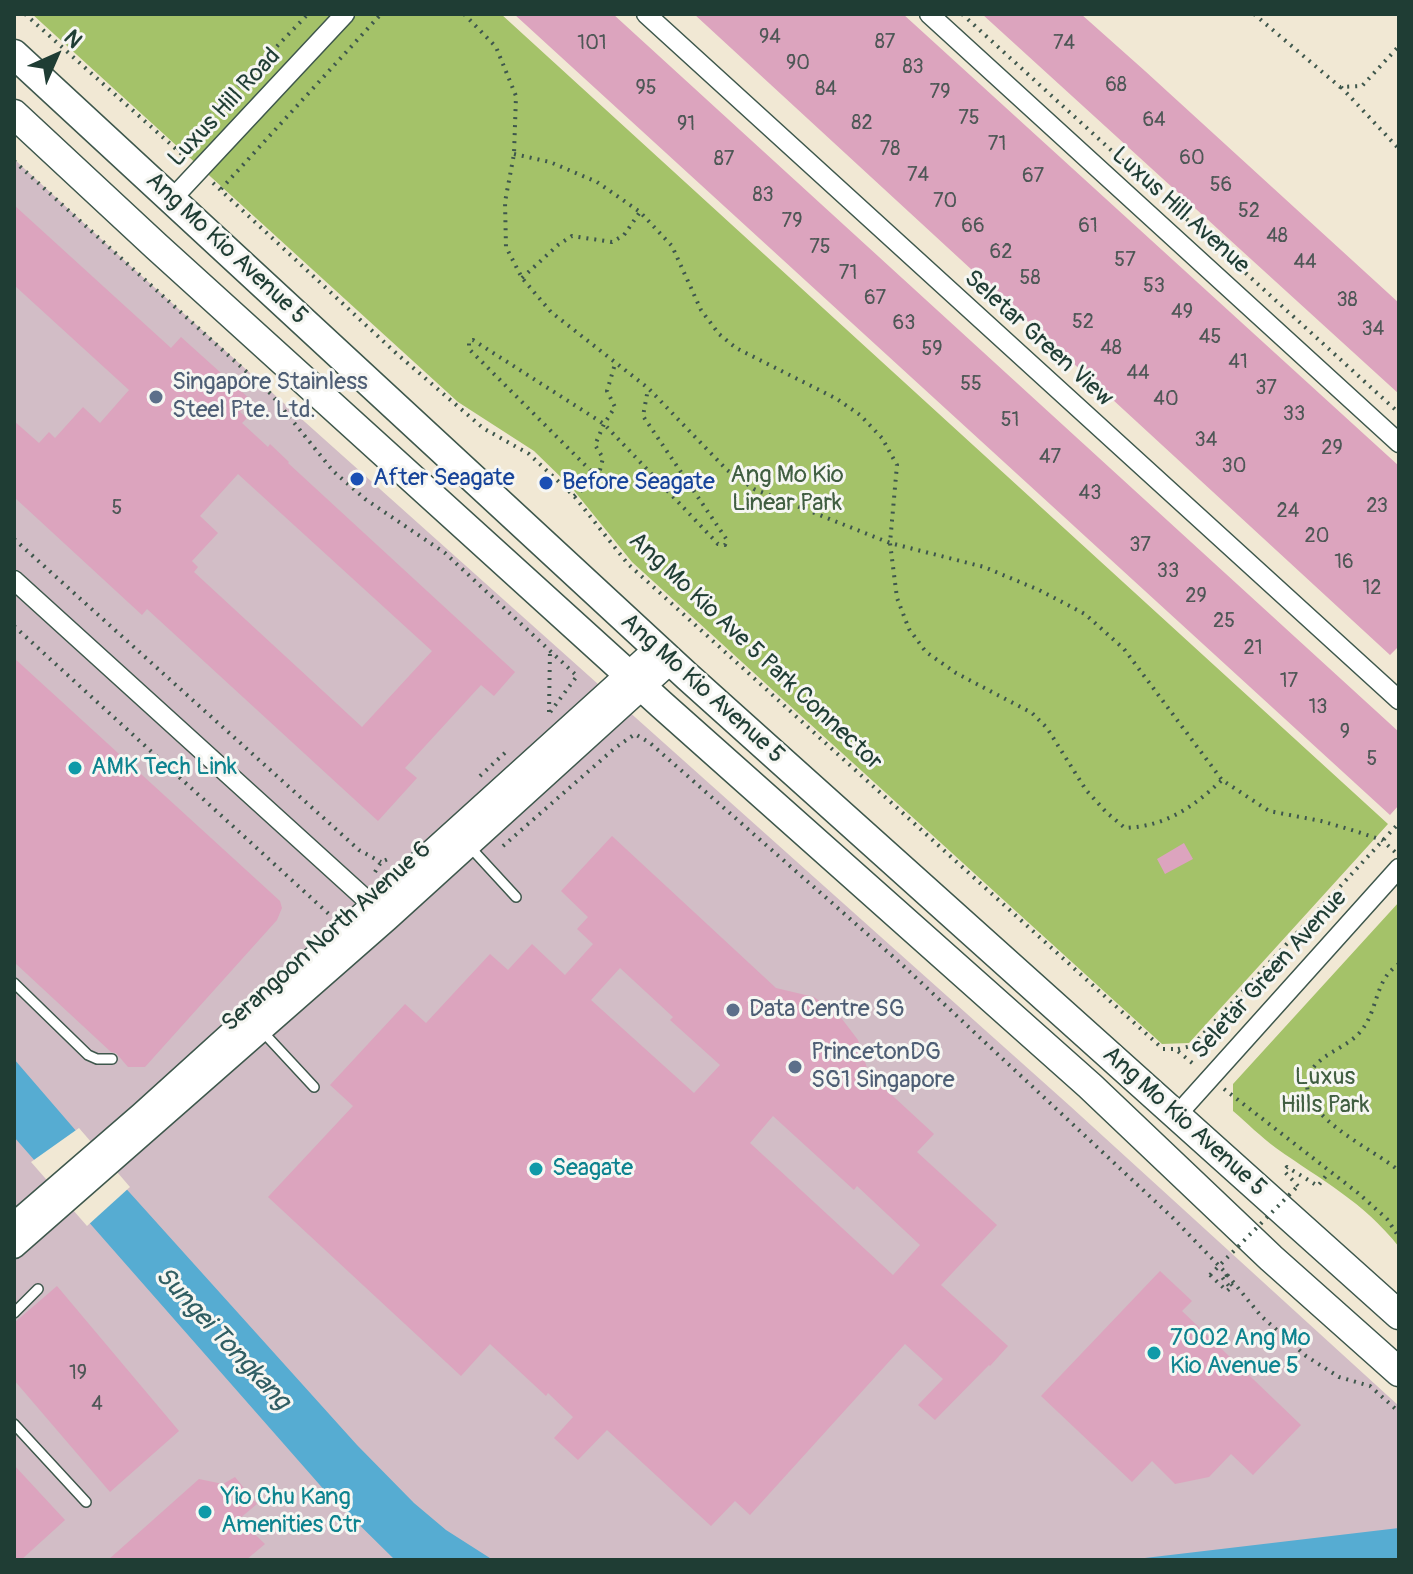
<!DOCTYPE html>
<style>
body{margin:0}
#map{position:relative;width:1413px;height:1574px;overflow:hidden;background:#f1e8d4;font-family:Pangolin,sans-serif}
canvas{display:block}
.frame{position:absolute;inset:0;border:16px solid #1f3d34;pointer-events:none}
.north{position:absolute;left:16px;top:16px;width:80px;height:80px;-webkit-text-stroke:6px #f6f6f2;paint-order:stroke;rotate:45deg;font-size:22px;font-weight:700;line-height:32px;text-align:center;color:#1f3d34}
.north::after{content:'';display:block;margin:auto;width:28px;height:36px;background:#1f3d34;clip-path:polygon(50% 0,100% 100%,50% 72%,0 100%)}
</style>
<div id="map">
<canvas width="1413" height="1574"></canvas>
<div class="frame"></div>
<div class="north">N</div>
</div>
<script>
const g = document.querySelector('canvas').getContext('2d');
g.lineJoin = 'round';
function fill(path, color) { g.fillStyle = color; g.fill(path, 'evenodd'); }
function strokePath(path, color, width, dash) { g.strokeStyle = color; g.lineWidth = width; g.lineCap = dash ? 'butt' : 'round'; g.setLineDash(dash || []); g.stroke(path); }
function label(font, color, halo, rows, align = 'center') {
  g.font = font + ' Pangolin,sans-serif'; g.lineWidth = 6; g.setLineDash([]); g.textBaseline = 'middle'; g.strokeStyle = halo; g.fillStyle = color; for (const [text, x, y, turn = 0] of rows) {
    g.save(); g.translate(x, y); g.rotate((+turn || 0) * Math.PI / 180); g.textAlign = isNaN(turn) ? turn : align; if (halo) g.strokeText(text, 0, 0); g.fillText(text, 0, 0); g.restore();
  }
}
const industrial = new Path2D(`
 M14,159L126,262L1070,1106L1399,1406V1560H14Z`);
const green = new Path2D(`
 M32,14H501L1388,824L1189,1043L1162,1044L632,562L571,487L534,451L458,402Z
 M1399,902V1247C1364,1202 1321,1180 1276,1148C1261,1137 1247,1123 1233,1111V1084Z`);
const water = new Path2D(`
 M14,1059L121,1183L357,1445L414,1503L446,1530L493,1560H395L326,1492L14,1137Z
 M1399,1528V1560H1128Z`);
const pier = new Path2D(`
 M79,1128L130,1187L87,1226L31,1162Z`);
const building = new Path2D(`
 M514,14H613L1399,732V805L1390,815Z
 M694,14H903L1399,466V646L1390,655Z
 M982,14H1081L1145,71L1399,303V394Z
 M14,205L171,348L181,337L251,400L240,412L247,418L242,423L268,447L270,444L289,462L288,463L515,672L494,696L481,685L405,768L417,778L378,821L147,609L142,615L14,497V421L39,443L49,432L55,438L83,407L100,423L129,390L14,285ZM238,474L432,651L362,727L194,572L198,567L192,561L218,533L200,516Z
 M14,658L280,901L282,908L277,920L145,1067H128L116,1053L111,1052L14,962Z
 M612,836L776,988L814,997L839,1015L858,1040L869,1074L934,1134L917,1152L997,1225L941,1285L1008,1346L990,1366L989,1365L935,1420L918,1405L943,1379L905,1344L750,1515L735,1501L711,1526L607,1430L578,1460L554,1438L573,1417L548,1393L546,1396L490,1344L461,1376L268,1197L353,1106L330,1085L405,1004L426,1023L490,954L508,970L532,944L565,975L593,944L577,929L588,917L561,891ZM620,968L673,1017L670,1020L720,1065L694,1093L591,1000ZM773,1116L854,1190L857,1186L920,1245L893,1275L750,1143Z
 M1184,843L1193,859L1165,874L1157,859Z
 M1160,1271L1192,1301L1182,1311L1301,1425L1253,1475L1231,1454L1209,1477L1175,1484L1152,1461L1132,1482L1041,1396Z
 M57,1286L179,1431L110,1492L14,1380V1323Z
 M14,1465L65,1520L21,1560H14Z
 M235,1477L257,1504L239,1519L265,1544L246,1560H108L199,1479L223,1484Z`);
const path = new Path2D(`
 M25,14L186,158
 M464,14L496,47L516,96L514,154L505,202L506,247L522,278L551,312L648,388L727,470L754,489L890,543L984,567L1039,590L1085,614L1124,649L1222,780L1269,811L1321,821L1355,831L1382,840L1395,852
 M962,14L1399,413
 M1254,14L1340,87L1362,86L1399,46
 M1341,87L1399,149
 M177,150L308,14
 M514,154L550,162L597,182L640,212L672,246L701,310L719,334L736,348L837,399L860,415L882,438L897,465L890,543L897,598L909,629L926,652L956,673L1032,713L1047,728L1086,790L1106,812L1125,828C1167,826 1193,807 1222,780
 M14,161L271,394L333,471L365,499L445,553L577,676L548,715
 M213,183L397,354L483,428L529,454L574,496L628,564L1163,1049H1175L1196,1066
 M221,189L381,14
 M522,278L558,245L572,236L612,242L624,235L640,212
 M598,478L603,458L595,445L604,424L615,407L607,391L615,364
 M574,496L598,478L469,349V341L473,340L604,424L718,544L725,545L727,540L643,416L648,389
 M14,539L359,850L381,862
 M14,626L331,916
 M549,712L550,649
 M480,776L508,750
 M503,846L615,748L635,734L650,743L898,961L1173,1218L1225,1272L1261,1316L1306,1356L1339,1377L1370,1386L1399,1412
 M375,872L381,862L388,859
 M1399,964C1374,980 1379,1009 1361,1031C1348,1047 1325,1052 1313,1068C1283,1111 1377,1150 1399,1171
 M1178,1049L1192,1046L1399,823
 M1224,1089L1358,1193L1387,1219L1399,1237
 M1298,1186L1284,1171L1287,1167L1318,1186L1329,1172
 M1210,1275L1227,1291L1233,1286L1231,1284
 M1227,1276L1226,1274L1222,1277L1229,1286L1232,1283`);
const service = new Path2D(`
 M470,847L516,897
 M14,983L88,1055L97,1059H112
 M262,1031L314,1087
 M14,1313L38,1289
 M14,1424L86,1502`);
const minor = new Path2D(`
 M646,14L1399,700
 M929,14L1399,443
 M172,199L345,14
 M14,580L380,912
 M1177,1115L1399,868`);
const tertiary = new Path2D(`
 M14,1224L141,1114L656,648
 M14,1247L388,919L671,662`);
const primary = new Path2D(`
 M14,54L688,677L1399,1315
 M14,114L156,246L662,705L1090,1086L1271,1258L1399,1372`);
const pathBridge = new Path2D(`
 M1210,1275L1298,1186`);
const markers = [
 [156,397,8,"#5c6f8a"],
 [357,479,8,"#1a4fb4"],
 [546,483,8,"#1a4fb4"],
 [75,768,8,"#0f9aa8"],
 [733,1010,8,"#5c6f8a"],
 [795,1067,8,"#5c6f8a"],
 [536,1169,8,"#0f9aa8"],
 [1154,1353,8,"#0f9aa8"],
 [205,1512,8,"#0f9aa8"]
];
const numberNames = [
 ["94",770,38],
 ["87",885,43],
 ["101",592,44],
 ["74",1064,44],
 ["90",798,64],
 ["83",913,68],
 ["68",1116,86],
 ["95",646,89],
 ["84",826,90],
 ["79",940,93],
 ["75",969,119],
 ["64",1154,121],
 ["82",862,124],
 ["91",686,125],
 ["71",997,145],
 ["78",890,150],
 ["60",1192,159],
 ["87",724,160],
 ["74",918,176],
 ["67",1033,177],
 ["56",1221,186],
 ["83",763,196],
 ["70",945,202],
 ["52",1249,212],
 ["79",792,222],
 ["66",973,227],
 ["61",1088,227],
 ["48",1277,237],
 ["75",820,248],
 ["62",1001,253],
 ["57",1125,261],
 ["44",1305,263],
 ["71",848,274],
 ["58",1030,279],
 ["53",1154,287],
 ["67",875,299],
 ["38",1347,301],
 ["49",1182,313],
 ["52",1083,323],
 ["63",904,324],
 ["34",1373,330],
 ["45",1210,338],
 ["48",1111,349],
 ["59",932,350],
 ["41",1238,363],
 ["44",1138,374],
 ["55",971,385],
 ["37",1266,389],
 ["40",1166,400],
 ["33",1294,415],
 ["51",1010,421],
 ["34",1206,441],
 ["29",1332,449],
 ["47",1050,458],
 ["30",1234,467],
 ["43",1090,494],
 ["23",1377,507],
 ["5",117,509],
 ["24",1288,512],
 ["20",1317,537],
 ["37",1140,546],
 ["16",1344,563],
 ["33",1168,572],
 ["12",1372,589],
 ["29",1196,597],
 ["25",1224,622],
 ["21",1253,649],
 ["17",1289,682],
 ["13",1318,708],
 ["9",1345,733],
 ["5",1372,760],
 ["19",78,1374],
 ["4",97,1405]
];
const streetNames = [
 ["Luxus Hill Road",225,108,-47],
 ["Luxus Hill Avenue",1180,211,42],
 ["Ang Mo Kio Avenue 5",226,249,43],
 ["Seletar Green View",1038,339,42],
 ["Ang Mo Kio Ave 5 Park Connector",755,652,43],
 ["Ang Mo Kio Avenue 5",702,689,42],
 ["Serangoon North Avenue 6",327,937,-42],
 ["Seletar Green Avenue",1270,975,-48],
 ["Ang Mo Kio Avenue 5",1184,1122,42]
];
const serviceNames = [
 ["Singapore Stainless",172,383],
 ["Steel Pte. Ltd.",172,411],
 ["Data Centre SG",749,1010],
 ["PrincetonDG",811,1053],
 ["SG1 Singapore",811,1081]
];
const parkNames = [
 ["Ang Mo Kio",787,476],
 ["Linear Park",787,504],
 ["Luxus",1325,1078],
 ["Hills Park",1325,1106]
];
const transitNames = [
 ["After Seagate",373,479],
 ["Before Seagate",562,483]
];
const cultureNames = [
 ["AMK Tech Link",91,768],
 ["Seagate",552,1169],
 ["7002 Ang Mo",1170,1339],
 ["Kio Avenue 5",1170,1367],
 ["Yio Chu Kang",221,1498],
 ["Amenities Ctr",221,1526]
];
const waterNames = [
 ["Sungei Tongkang",222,1339,47]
];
fill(industrial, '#d2bdc6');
fill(green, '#a4c269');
fill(water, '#56acd2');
fill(pier, '#f1e8d4');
fill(building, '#dca4be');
strokePath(service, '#3e574c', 12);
strokePath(minor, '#3e574c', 21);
strokePath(tertiary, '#3e574c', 25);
strokePath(primary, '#3e574c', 31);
strokePath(path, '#3e574c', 4, [2, 6]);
strokePath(service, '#fff', 9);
strokePath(minor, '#fff', 18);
strokePath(tertiary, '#fff', 22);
strokePath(primary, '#fff', 28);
strokePath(pathBridge, '#3e574c', 4, [2, 6]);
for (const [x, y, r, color] of markers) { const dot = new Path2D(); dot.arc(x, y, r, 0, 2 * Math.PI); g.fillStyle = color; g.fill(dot); strokePath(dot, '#f6f6f2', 3); }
label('20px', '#4e5756', null, numberNames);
label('24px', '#1f3d34', '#f6f6f2', streetNames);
label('24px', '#4e5e75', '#f6f6f2', serviceNames, 'left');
label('24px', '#405e41', '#f6f6f2', parkNames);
label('24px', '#164399', '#f6f6f2', transitNames, 'left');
label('24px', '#0d838f', '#f6f6f2', cultureNames, 'left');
label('italic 26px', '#305e63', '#f6f6f2', waterNames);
</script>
